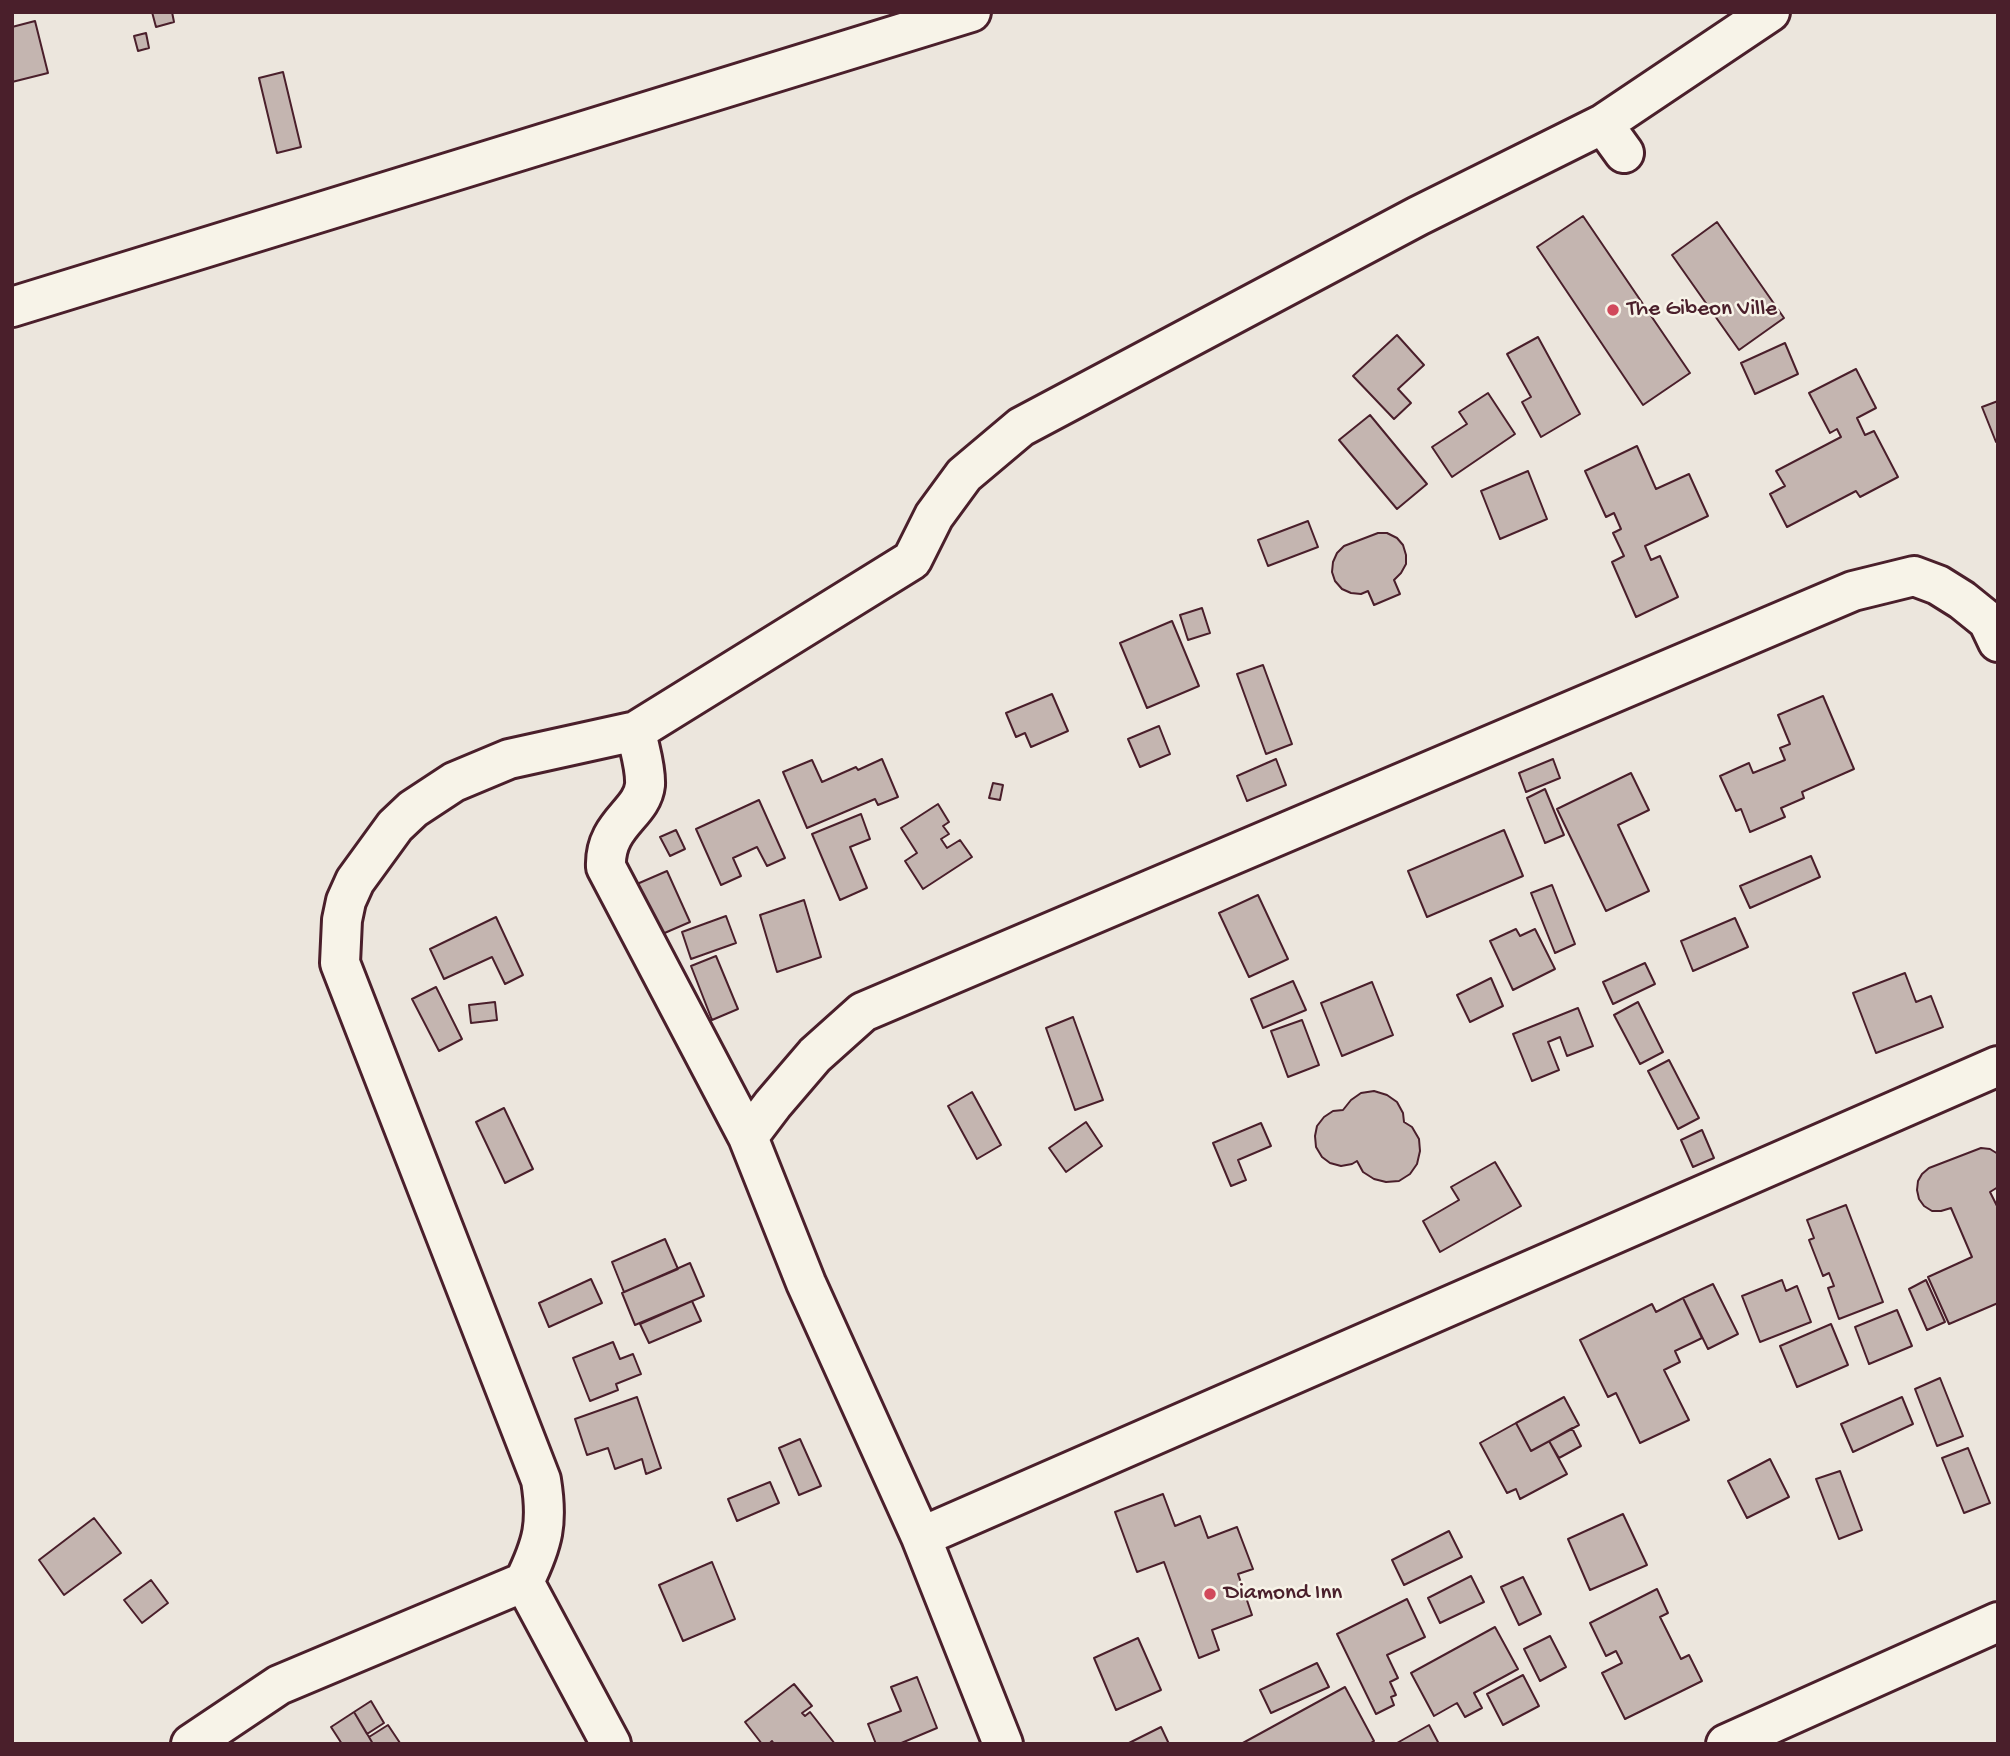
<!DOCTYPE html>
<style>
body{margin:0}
#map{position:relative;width:2010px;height:1756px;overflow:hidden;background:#ece6dd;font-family:"Gochi Hand",sans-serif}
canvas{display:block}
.frame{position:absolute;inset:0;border:14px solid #4a1f2b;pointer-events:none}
</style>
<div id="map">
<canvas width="2010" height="1756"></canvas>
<div class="frame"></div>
</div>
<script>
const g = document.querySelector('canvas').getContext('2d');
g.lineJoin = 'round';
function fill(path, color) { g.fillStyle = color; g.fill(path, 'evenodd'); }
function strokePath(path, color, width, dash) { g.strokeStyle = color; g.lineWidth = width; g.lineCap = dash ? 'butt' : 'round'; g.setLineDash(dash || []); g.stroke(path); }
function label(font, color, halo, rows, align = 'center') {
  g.font = font + ' "Gochi Hand",sans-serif'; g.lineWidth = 5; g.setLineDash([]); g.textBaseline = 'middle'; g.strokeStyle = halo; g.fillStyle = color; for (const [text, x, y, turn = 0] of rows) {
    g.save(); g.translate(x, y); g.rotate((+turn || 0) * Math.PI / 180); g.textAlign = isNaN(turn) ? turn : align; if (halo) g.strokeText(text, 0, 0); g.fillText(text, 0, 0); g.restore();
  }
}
const building = new Path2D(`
 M152,12H172L174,22L156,27Z
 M35,21L48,73L12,82V27Z
 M146,33L149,48L138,51L134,36Z
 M283,72L301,147L277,153L259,78Z
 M1583,216L1690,373L1643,405L1537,247Z
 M1717,222L1784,318L1739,350L1672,255Z
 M1397,335L1424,365L1398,389L1411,403L1394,419L1353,376Z
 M1538,337L1580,414L1541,437L1522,402L1531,397L1507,354Z
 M1785,343L1798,374L1755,394L1741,363Z
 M1856,369L1876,408L1857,418L1865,435L1874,431L1898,477L1860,497L1856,491L1787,527L1770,494L1785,486L1776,471L1841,437L1837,429L1830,433L1809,393Z
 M1488,393L1515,434L1452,477L1432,447L1467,424L1459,412Z
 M1998,401V442H1996L1982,407Z
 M1370,415L1427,484L1397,509L1339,440Z
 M1637,446L1656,489L1689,474L1708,516L1645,546L1651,560L1660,556L1678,597L1636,617L1612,562L1624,556L1613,533L1621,529L1614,513L1606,517L1585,471Z
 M1528,471L1547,519L1500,539L1481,491Z
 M1308,521L1318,547L1268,566L1258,540Z
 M1378,533H1387L1397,538L1403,545L1406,555V564L1401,573L1394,580L1400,594L1374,605L1368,591L1361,594L1351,593L1342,589L1335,581L1332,572L1333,562L1337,553L1344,546Z
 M1202,608L1210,633L1188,640L1180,615Z
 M1172,621L1199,686L1147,708L1120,643Z
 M1263,665L1292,744L1266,754L1237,674Z
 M1052,694L1068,731L1031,747L1025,733L1016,737L1006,713Z
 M1823,696L1854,769L1802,792L1804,798L1781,808L1785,817L1750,832L1741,809L1736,811L1720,776L1749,763L1753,773L1785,760L1780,748L1790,744L1778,715Z
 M1159,726L1170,754L1140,767L1128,739Z
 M882,759L898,797L878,805L875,799L807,828L783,772L812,760L822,782L856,767L858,770Z
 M1276,759L1286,785L1247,801L1237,776Z
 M1553,759L1560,778L1526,792L1519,773Z
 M1631,773L1649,810L1618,825L1649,891L1606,911L1557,809Z
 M993,783L1003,785L1000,800L989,798Z
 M1545,789L1564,835L1545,843L1527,798Z
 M759,800L785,858L767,866L757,847L733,858L741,876L721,885L696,829Z
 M938,804L949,822L943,826L949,834L941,839L947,848L960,840L972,857L923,889L905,861L917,853L901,828Z
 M861,814L870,839L850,847L867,888L840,900L812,834Z
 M676,830L685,849L670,856L660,837Z
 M1504,830L1523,876L1427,917L1408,871Z
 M1811,856L1820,877L1750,908L1740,886Z
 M667,871L690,922L660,935L637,884Z
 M1552,885L1575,944L1555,953L1531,893Z
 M1258,895L1288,959L1249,977L1219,913Z
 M804,900L821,957L777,972L760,915Z
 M726,916L736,943L691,959L682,932Z
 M496,917L523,975L505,984L492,957L444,979L430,949Z
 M1735,918L1748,947L1693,971L1681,941Z
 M1516,929L1520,936L1535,929L1555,969L1513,990L1490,941Z
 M716,956L738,1009L712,1020L691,966Z
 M1645,963L1655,984L1613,1004L1603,982Z
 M1905,973L1916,1002L1931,996L1943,1027L1876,1053L1853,993Z
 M1491,978L1503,1006L1470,1022L1457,995Z
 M1293,981L1306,1010L1263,1028L1251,999Z
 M1372,982L1393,1035L1342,1056L1321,1003Z
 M436,987L462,1039L439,1051L412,999Z
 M495,1002L497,1020L471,1023L469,1005Z
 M1638,1002L1663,1052L1640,1064L1614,1015Z
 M1578,1008L1593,1046L1567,1056L1560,1037L1548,1042L1559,1070L1532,1081L1513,1034Z
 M1073,1017L1103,1100L1075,1110L1046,1028Z
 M1302,1020L1319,1065L1288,1077L1271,1031Z
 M1669,1060L1699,1118L1678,1129L1648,1071Z
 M1374,1091L1387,1095L1397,1102L1403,1113L1404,1122L1412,1127L1419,1139L1420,1151L1417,1164L1410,1174L1399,1181L1386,1182L1374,1179L1363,1172L1357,1161L1352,1164L1341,1166L1330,1163L1322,1157L1316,1147L1315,1136L1317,1126L1324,1117L1333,1111L1343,1110L1351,1100L1361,1093Z
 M972,1092L1001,1145L977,1159L948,1106Z
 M504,1108L533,1169L505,1183L476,1122Z
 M1086,1122L1102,1146L1066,1172L1049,1148Z
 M1261,1123L1271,1146L1238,1160L1246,1180L1231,1186L1213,1143Z
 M1702,1130L1714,1158L1693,1167L1681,1140Z
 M1981,1148L1990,1149L1998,1154V1187L1990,1192L1998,1208V1303L1949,1324L1928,1277L1972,1257L1951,1208L1941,1211H1932L1924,1206L1919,1199L1917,1190L1918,1181L1922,1174L1929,1168Z
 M1495,1162L1521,1206L1440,1252L1423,1221L1459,1200L1451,1187Z
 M1846,1205L1883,1302L1839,1319L1828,1288L1834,1286L1829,1273L1823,1276L1809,1240L1814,1238L1807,1220Z
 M665,1239L678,1269L624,1292L612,1262Z
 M690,1263L704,1296L635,1325L622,1293Z
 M591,1279L602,1303L549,1327L539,1303Z
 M1782,1280L1786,1291L1797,1286L1811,1322L1760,1342L1742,1296Z
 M1926,1280L1945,1322L1927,1330L1909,1289Z
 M1713,1284L1738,1334L1708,1349L1683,1298Z
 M1683,1298L1702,1338L1675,1351L1680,1362L1664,1370L1689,1420L1640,1443L1616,1393L1608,1397L1580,1340L1652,1304L1656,1312Z
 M692,1301L701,1321L649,1343L640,1324Z
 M1897,1310L1912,1346L1869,1364L1855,1327Z
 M1831,1324L1848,1365L1797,1387L1780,1346Z
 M613,1342L620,1359L633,1354L641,1374L616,1384L618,1390L590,1401L573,1358Z
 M1940,1378L1963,1436L1937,1446L1915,1389Z
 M637,1397L661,1468L646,1474L642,1459L615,1469L608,1448L587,1455L575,1419Z
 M1564,1397L1579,1425L1531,1451L1516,1423Z
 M1902,1397L1913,1424L1853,1452L1841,1424Z
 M1516,1423L1531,1451L1549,1441L1567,1474L1520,1499L1516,1489L1507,1493L1480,1443Z
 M1572,1428L1581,1446L1559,1458L1549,1441Z
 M800,1439L821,1486L799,1495L779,1448Z
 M1968,1448L1990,1503L1964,1513L1942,1458Z
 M1770,1459L1789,1497L1747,1518L1728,1481Z
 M1840,1471L1862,1530L1839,1539L1816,1479Z
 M770,1482L779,1503L737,1521L728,1499Z
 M1163,1494L1175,1526L1200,1516L1208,1538L1237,1527L1253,1569L1238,1574L1252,1615L1212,1630L1219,1650L1199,1658L1164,1562L1137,1572L1115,1512Z
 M1623,1514L1647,1565L1590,1590L1568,1539Z
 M94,1518L121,1553L64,1595L39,1560Z
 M1449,1531L1462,1557L1404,1585L1392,1560Z
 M712,1562L735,1619L683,1641L659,1585Z
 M1471,1576L1484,1602L1440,1623L1428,1598Z
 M1523,1577L1541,1614L1519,1625L1501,1587Z
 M151,1580L168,1603L142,1623L124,1600Z
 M1657,1589L1668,1613L1660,1617L1681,1659L1689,1655L1702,1681L1625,1719L1602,1673L1622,1663L1616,1651L1606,1656L1590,1623Z
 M1407,1599L1425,1637L1387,1655L1398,1678L1390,1682L1396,1695L1391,1697L1394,1705L1376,1714L1337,1634Z
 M1495,1627L1518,1669L1474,1693L1482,1708L1465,1717L1457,1703L1434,1716L1411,1673Z
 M1550,1636L1566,1667L1540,1681L1524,1649Z
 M1138,1638L1161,1690L1116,1710L1094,1658Z
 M1317,1663L1329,1687L1271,1713L1260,1690Z
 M1523,1675L1539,1706L1503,1725L1487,1694Z
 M917,1677L937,1728L899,1744H876L868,1724L901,1711L891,1687Z
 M794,1684L812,1706L802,1713L805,1716L810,1712L835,1744H774L772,1741L769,1744H762L745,1722Z
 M1345,1687L1374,1741L1369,1744H1241Z
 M371,1701L384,1723L367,1734L354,1712Z
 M354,1712L369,1737L373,1744H342L331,1727Z
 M388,1725L400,1743L373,1744L369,1737Z
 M1429,1725L1439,1744H1398L1397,1743Z
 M1161,1727L1169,1744H1130L1129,1743Z`);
const minor = new Path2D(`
 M1603,124L1624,153
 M12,307L971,12
 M636,731C639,748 646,767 645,785C642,814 604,824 606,867L748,1137L806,1283L921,1537L1003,1744
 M748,1137L773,1104L815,1055L863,1012L1853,591L1914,576L1938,585L1962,600L1988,621L1998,642
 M921,1537L1998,1066
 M524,1582L611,1744
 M191,1744L279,1685L524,1582C543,1543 548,1523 541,1480L340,963L342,920L346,901L355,881L395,826L413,809L454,782L509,759L636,731L912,560L934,516L964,475L1021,427L1418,216L1603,124L1770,12
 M1726,1744L1998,1622`);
const markers = [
 [1613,310,7,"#d1495b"],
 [1210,1594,7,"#d1495b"]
];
const poiNames = [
 ["The Gibeon Ville",1627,310],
 ["Diamond Inn",1224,1594]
];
fill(building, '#c4b5b0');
strokePath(building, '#4a1f2b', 2);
strokePath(minor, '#4a1f2b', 44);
strokePath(minor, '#f7f3e8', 38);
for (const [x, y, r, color] of markers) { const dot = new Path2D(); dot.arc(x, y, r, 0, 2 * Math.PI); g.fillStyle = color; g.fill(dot); strokePath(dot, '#f7f3e8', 2.5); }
label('23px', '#4a1f2b', '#f7f3e8', poiNames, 'left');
</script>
